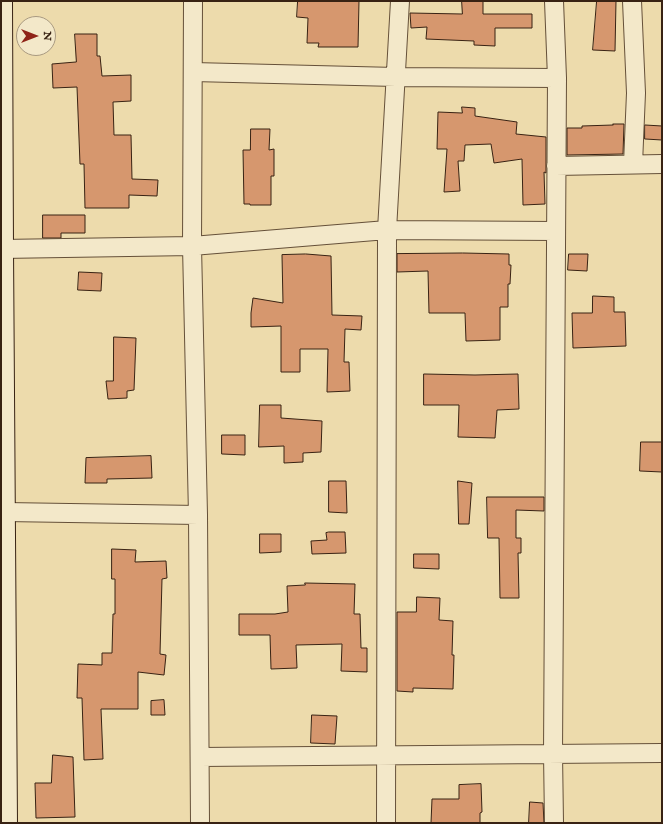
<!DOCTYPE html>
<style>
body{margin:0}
#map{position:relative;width:663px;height:824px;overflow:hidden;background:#eddbac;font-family:"IM FELL English",serif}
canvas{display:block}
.frame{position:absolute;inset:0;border:2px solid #382213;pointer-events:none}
.north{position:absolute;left:16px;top:16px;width:40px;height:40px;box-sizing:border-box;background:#f3e8c9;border:1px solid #a89980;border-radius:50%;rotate:90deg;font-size:11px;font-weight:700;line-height:16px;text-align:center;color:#382213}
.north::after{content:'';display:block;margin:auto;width:14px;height:18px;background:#8f2418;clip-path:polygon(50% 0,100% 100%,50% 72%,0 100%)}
</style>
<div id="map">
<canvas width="663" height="824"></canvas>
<div class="frame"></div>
<div class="north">N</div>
</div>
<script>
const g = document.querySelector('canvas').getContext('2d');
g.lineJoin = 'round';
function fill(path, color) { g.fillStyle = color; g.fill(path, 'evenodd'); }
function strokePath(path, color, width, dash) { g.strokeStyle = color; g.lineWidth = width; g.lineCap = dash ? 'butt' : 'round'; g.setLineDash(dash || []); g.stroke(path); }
const building = new Path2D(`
 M298,1H359L358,47H318L319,43H307L308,18L297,17Z
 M462,1H483V14H532V28H495V46L474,45V41L426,39L427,27L411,28L410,13L462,14Z
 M597,1H616L615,51L593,50Z
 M75,34H97V56H100L102,76L131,75V101L113,102L114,135H131L132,179L158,180L157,196L129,195V208H85L84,164H80L77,87L53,88L52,64L76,62Z
 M462,107L475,108V116L517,122L516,134L546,137V173L544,172L545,204L523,205L522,159L494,163L491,144L465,145L464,161H458L460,191L444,192L447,149H437L438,112L462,113Z
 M613,124H624L623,154L567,155V128H582V126L613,125Z
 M645,125L662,126V140L645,139Z
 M251,129H270L269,150L274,149V176H271V205H250V204H244L243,150H250Z
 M43,215H85V233H61V238H43Z
 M463,253L509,254V265H511L510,284H508V307H500V340L466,341L465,313H429L428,271L397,272V254Z
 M306,254L331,256L332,315L362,316L361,330L345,329L344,362H349L350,391L327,392L328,349H300V372H281V326L251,327V313L253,298L283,303L282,255Z
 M569,254H588L587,271L568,270Z
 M79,272L102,273L101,291L78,290Z
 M593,296L614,297V312H625L626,346L573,348L572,313H592Z
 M114,337L136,338L134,390L127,391V398L108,399L106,381H113Z
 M424,374L475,375L518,374L519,409L497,410L495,438L458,437L459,405H424Z
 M260,405H281V418L322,421L321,452L303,453V462L284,463V446L259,447Z
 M222,435H245V455L222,454Z
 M641,442H662V472L640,471Z
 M151,456L152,478L107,479V483H85L86,458Z
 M329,481H346L347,513L329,512Z
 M458,481L472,483L469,524H459Z
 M487,497H544V511L516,510V538H521V553H518L519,598H500L499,538H488Z
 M329,532H345L346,553L312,554L311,541L327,540L326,533Z
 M260,534H281V552L260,553Z
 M112,549L136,550L135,562L166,561L167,578L162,579L160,654L166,655L164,675L138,672V709H101L103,759L84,760L82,698H77L78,664L102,665V653H112L113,614H115V579H112Z
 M414,554H439V569L414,568Z
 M305,583L355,584L354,614H360L361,648H367V672L341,671L342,644L296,645L297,668L271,669L270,635H239V614H275L288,612L287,586L305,585Z
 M417,597L440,598L439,620L453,621L452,655H454L453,689L413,688V692L397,691V612H416Z
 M164,700L165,715H151V701Z
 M312,715L337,716L335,744L311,743Z
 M53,755L73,757L75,817L36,818L35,783H51Z
 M481,784L482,812L480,813V823H431L432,799H459V785Z
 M530,802L543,803L544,823H529Z`);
const street = new Path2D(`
 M193,1L192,246L198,515L200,823
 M632,1L636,93L633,164
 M193,72L396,77L557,78
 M556,166L662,164
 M1,249L192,246L387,230L556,231
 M5,512L198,515
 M200,757L662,753
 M386,823L387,230L400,1
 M554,823L553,753L557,78L554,1`);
const secondary = new Path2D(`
 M1,1L2,249L6,823`);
fill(building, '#d6976e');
strokePath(building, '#382213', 1);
strokePath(street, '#655039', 20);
strokePath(secondary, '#382213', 24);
strokePath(street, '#f3e8c9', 18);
strokePath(secondary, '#f3e8c9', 22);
</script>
